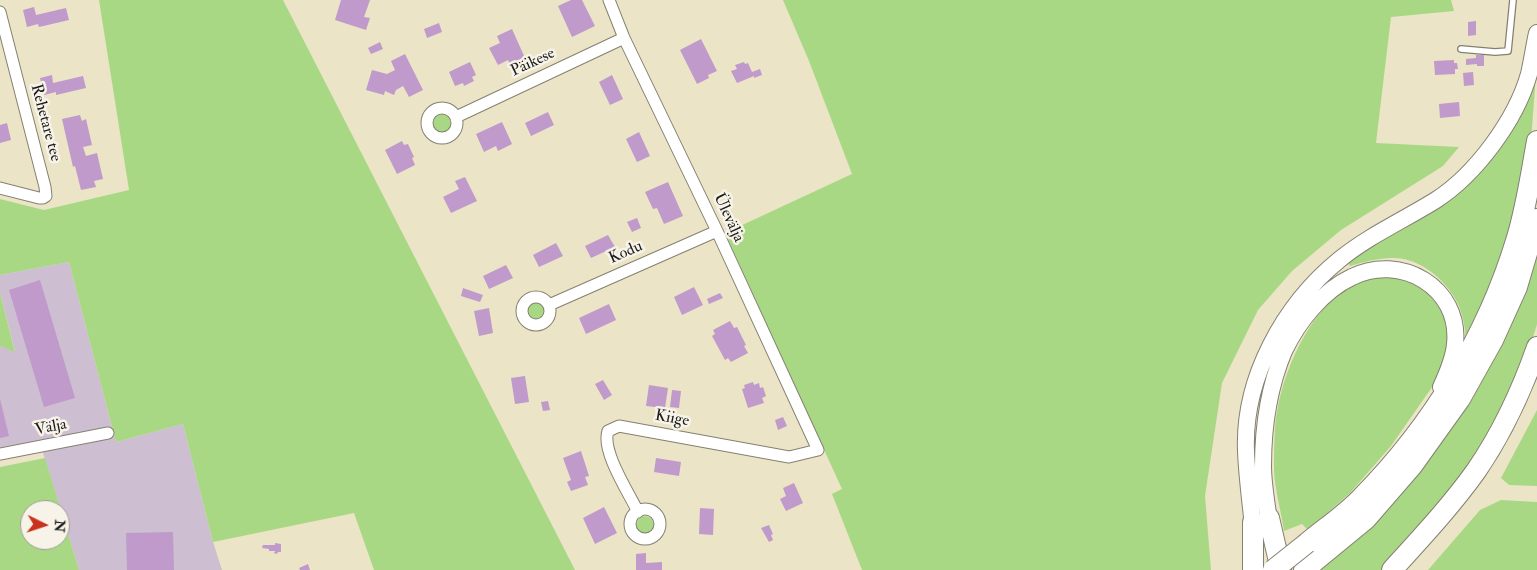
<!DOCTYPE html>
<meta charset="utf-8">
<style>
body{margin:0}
#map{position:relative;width:1537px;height:570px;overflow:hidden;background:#ebe4c6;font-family:"IM FELL Double Pica",serif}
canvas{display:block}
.north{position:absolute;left:20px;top:500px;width:50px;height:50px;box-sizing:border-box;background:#f7f3e8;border:1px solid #9f9d96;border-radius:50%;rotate:94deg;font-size:14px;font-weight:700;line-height:20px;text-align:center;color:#1c1c1c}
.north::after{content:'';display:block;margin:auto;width:18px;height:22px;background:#c8321e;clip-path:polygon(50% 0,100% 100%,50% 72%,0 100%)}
</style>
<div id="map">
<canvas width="1537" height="570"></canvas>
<div class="north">N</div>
</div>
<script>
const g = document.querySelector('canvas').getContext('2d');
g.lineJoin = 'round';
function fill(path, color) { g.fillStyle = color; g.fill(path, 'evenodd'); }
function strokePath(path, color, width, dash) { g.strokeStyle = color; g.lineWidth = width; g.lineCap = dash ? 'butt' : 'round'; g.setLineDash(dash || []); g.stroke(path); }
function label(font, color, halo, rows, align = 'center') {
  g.font = font + ' "IM FELL Double Pica",serif'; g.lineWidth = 5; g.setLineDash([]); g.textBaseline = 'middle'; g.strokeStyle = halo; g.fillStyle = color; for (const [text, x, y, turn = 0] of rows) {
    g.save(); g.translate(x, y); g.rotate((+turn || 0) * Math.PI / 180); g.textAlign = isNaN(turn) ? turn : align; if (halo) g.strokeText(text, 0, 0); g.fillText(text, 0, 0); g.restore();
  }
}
const industrial = new Path2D(`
 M69,262L116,442L183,424L213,542L222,570H79L40,443L0,450V346L15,351L0,293V275Z`);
const green = new Path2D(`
 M99,0H283L575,570H374L354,513L213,542L183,424L116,442L69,262L0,275V199L44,210L129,190Z
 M783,0H1451L1454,11L1391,17L1376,143L1459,147L1443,166L1341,230L1292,271L1258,310L1222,383L1205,496L1211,570H862L832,494L842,489L725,233L852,174L809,61Z
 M1536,74L1531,140L1503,255L1483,304L1466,340C1465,328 1463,313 1457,302C1445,279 1419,257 1392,258C1378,258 1364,262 1350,266L1347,261C1406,227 1474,193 1511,133C1522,115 1529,93 1536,74Z
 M431 123a10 10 0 1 1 20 0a10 10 0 1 1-20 0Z
 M1537,248V324L1535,331L1514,390L1485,448L1384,570H1319Z
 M1391,275L1412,282L1427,291L1439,306L1446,319L1449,338L1447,355L1437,380L1391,446L1350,493L1308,530L1302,524L1284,531C1281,511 1275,490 1274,471C1274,457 1274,443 1275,429C1278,382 1305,317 1344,290C1357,280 1375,277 1391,275Z
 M0,293L15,352L0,346Z
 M525 311a10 10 0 1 1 20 0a10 10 0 1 1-20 0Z
 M1537,410V486L1509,485L1501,478Z
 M45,458L79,570H0V467ZM30,510H60V540H30Z
 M1501,500L1537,502V570H1428L1480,510Z
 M636 525a9 9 0 1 1 18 0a9 9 0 1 1-18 0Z`);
const building = new Path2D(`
 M341,0H370L364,17L370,18L366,30L335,20Z
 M571,0H582L595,26L572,37L558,6Z
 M34,7L36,15L66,8L69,20L39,27L38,24L27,27L23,10Z
 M1476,21V35L1468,36V22Z
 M439,23L442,32L427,38L424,29Z
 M512,29L525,58L510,65L508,60L498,65L489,48L500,43L497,36Z
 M701,39L717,71L708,75L709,78L697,84L680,50Z
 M380,42L383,49L371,54L368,48Z
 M405,54L423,90L409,97L403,86L396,90L394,95L385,91L384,95L366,90L372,70L387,74L395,70L391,61Z
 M1476,55H1484V66H1477V64L1466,65V59L1476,58Z
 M1454,60V63H1457L1458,69H1455V74L1435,75L1434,61Z
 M470,62L476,75L472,77L474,81L464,86L463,83L455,86L449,72Z
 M744,62L745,64L748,63L752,72L760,69L762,75L754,78V76L737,83L731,71L737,69L735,65Z
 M1473,72L1474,85L1464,86L1463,73Z
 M52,75L53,83L83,76L86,88L56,95V92L44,95L40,78Z
 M612,75L623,99L610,105L599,82Z
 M1459,102L1460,116L1440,118L1439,104Z
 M548,112L554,125L531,136L525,123Z
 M80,115L82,121L86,119L92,145L83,147L86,156L97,153L103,179L94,181L96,187L81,190L75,166L73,167L62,119Z
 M502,122L512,144L498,151L496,146L484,152L476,134Z
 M7,123L11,140L0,143V125Z
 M639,132L650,156L637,162L626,139Z
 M402,141L404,145L408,144L414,157L412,158L415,165L397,174L385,150Z
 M465,177L477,201L451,213L443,197L459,189L455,181Z
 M668,182L683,216L664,224L657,208L653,209L645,192Z
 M637,218L641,228L632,232L627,222Z
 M608,235L615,247L591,258L585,246Z
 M556,243L563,256L539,267L533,255Z
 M506,265L513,278L489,289L483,276Z
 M40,280L75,398L44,407L9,290Z
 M694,287L703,305L682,315L674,297Z
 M463,288L483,295L480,302L461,296Z
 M720,293L723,298L709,304L707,299Z
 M609,304L616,320L586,334L579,318Z
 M489,308L493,333L479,336L474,311Z
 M730,321L734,328L737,327L746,345L744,346L748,353L731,362L728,358L725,360L712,336L715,334L713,330Z
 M525,376L529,402L515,404L511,378Z
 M603,380L612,395L604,400L595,384Z
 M753,382L754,385L759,383L760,388L763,387L766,396L762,398L764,403L748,408L742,389L745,388L744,385Z
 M649,385L668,388L665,408L646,406Z
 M672,390L681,391L679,408L670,407Z
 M0,399L9,436L0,438Z
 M548,401L550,410L543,411L541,402Z
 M783,417L787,426L778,430L775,420Z
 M581,451L589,476L585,477L588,485L571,491L567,482L571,480L563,458Z
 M656,458L681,462L679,476L654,472Z
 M794,483L803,503L786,511L780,499L786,496L783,488Z
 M604,507L617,533L595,544L583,518Z
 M700,508L714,509L713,535L699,534Z
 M769,525L773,534L771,535L773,540L769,542L761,528Z
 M173,532L174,570H127L126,533Z
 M275,543L281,544V552H278L277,554L274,553L275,551H269V549L262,548L263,545H275Z
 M646,553V563L662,562V570H636V554Z
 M308,564L310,570H300L299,568Z`);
const lane = new Path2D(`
 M1461,49L1495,52L1508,51L1513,0`);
const street = new Path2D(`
 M609,0L624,38L717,231L818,450L789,457L619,426L608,431C601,451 629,493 638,512
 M0,12L45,187L46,196L43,198H39L0,188
 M427 123a15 15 0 1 1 30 0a15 15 0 1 1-30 0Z
 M456,117L624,38
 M522 311a14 14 0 1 1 28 0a14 14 0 1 1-28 0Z
 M549,305L717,231
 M0,454L108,433
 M630 524a15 15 0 1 1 30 0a15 15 0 1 1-30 0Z`);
const secondary = new Path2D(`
 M1270,530C1268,509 1263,487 1263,466C1263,427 1269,387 1284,351C1298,322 1322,291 1352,277C1400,253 1461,287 1455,344C1454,358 1447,374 1441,387
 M1254,534C1251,507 1247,478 1246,451C1243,378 1284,305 1339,260C1368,236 1404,220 1436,200C1476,174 1516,120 1529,74C1532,61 1534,47 1537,33`);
const highway = new Path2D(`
 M1269,518L1281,570
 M1253,522V570
 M1307,543C1325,528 1346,514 1362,497C1432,426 1487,336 1516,241C1526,209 1531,174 1537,141
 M1304,570L1366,519L1412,466L1460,399L1493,340L1517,287L1537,219
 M1392,570C1421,538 1451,506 1476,471C1502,433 1522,390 1537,347`);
const highwayBridge = new Path2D(`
 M1273,570L1307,543`);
const streetNames = [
 ["Päikese",533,63,-25],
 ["Rehetare tee",45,123,75],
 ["Ülevälja",728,218,65],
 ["Kodu",626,253,-24],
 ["Kiige",672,419,10],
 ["Välja",51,428,-11]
];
fill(industrial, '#cebed1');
fill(green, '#a9d885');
fill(building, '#bf9acb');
strokePath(lane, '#848071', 8);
strokePath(street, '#848071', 13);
strokePath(secondary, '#848071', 18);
strokePath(highway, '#848071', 22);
strokePath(lane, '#fff', 5.5);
strokePath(street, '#fff', 11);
strokePath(secondary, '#fff', 16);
strokePath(highway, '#fff', 20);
strokePath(highwayBridge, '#848071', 22, []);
strokePath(highwayBridge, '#fff', 20);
label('16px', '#1c1c1c', '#f7f3e8', streetNames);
</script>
